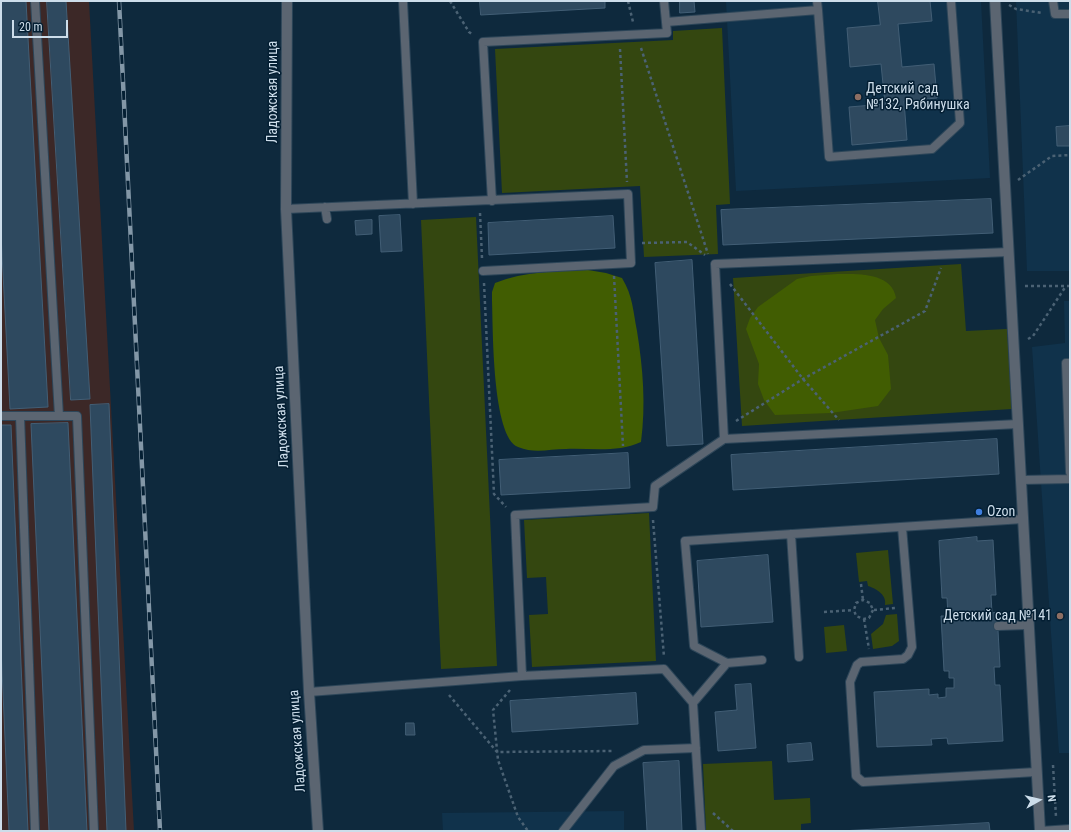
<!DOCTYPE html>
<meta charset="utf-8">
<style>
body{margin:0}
#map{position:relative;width:1071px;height:832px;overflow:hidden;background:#0e293d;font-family:"Roboto Condensed",sans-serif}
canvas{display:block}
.frame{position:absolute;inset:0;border:2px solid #cdddea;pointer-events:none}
.north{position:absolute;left:1019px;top:780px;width:40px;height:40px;-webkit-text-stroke:3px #041f33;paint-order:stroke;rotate:82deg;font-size:11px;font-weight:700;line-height:16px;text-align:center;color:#cdddea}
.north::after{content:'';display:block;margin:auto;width:14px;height:18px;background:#cdddea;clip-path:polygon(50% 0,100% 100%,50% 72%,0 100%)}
.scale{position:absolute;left:12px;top:20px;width:56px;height:18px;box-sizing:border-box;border:2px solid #cdddea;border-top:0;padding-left:5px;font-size:12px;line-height:14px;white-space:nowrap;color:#cdddea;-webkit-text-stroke:3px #041f33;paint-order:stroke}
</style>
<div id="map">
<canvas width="1071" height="832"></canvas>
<div class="frame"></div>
<div class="north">N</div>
<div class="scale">20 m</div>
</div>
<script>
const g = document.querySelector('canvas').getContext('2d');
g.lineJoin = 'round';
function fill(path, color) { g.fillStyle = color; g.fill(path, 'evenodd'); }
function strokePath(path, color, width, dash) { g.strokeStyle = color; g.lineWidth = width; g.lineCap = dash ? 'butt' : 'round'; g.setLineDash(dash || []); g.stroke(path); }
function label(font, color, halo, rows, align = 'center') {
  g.font = font + ' "Roboto Condensed",sans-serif'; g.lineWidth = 3; g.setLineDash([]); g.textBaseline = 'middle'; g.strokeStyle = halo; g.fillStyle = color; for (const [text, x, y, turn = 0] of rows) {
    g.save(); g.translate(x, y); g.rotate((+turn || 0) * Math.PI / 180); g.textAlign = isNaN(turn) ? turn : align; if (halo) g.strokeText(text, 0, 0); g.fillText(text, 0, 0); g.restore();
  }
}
const built = new Path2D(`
 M726,1H981L990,178L736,191Z
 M1016,1H1070V271H1027Z
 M1064,301H1070V753H1059L1032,347L1065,343Z
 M624,811V831H443L442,813Z`);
const industrial = new Path2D(`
 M1,1H89L134,831H1Z`);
const green = new Path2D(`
 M722,28L730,204L716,205L718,254L644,257L640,186L502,193L495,49L673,40V31Z
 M476,217L497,666L441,669L421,220Z
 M961,264L966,331L1007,329L1012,409L742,426L733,278Z
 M649,513L656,661L532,667L529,615L548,614L546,577L527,578L524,520Z
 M888,550L893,604L885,605C887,595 877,589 868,586L867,581L859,582L856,553Z
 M897,614L899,641L892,646L873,649L871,634L883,624L886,615Z
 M844,625L847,651L826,653L824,627Z
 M772,761L774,800L810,798L811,823L801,824V831H706L703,764Z`);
const forest = new Path2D(`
 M588,270L606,273L622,278C633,296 633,311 637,331C643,369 646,404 641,442C617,453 592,448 566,449C549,449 535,454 518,447C492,437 493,328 492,301V292L495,283C525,271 556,271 588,270Z
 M837,274C857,274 892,272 896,298L883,309L875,320L879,338L888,355L891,389L878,406L831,413L775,415L764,400L758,384L759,364L746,329L750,318L758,307L797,279L811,276Z`);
const building = new Path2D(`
 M1,1H26L48,407L10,409L1,234Z
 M47,1H66L90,399L71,400Z
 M480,1H605V8L481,15Z
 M680,1H694L695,12L680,13Z
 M878,1H930L932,21L898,24L902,67L934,64L937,98L904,101L907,140L852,145L849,107L885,104L881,64L850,67L847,28L880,25Z
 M1070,126V146H1057L1056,127Z
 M991,199L993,233L723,245L721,210Z
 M400,215L402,251L381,252L379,216Z
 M613,216L615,248L489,255L488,223Z
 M372,220V234L356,235L355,221Z
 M692,260L703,444L667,446L655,263Z
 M109,404L126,831H107L90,405Z
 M68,423L87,831H49L31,424Z
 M1,425H11L28,831H9L1,646Z
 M997,439L999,474L733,490L731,455Z
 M628,453L630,488L501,495L499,460Z
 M977,537V541L993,540L996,595H991L992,613L997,612L1000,667H994L995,685H1000L1003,741L948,744L947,738L931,739L932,745L877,747L874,692L929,689V695L938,694V698L946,697V688H954V678H949V671H944L941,616H948L947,598H942L939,541Z
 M768,555L773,622L701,627L697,561Z
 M751,684L756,748L718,751L715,712L737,710L735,685Z
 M636,693L638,724L512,732L510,701Z
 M406,723H414L415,735H406Z
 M811,743L813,760L788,762L787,745Z
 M679,761L682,831H647L643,763Z
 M989,823L990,831H841Z`);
const path = new Path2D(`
 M450,1L469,32L473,35
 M628,1L633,22
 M1009,5L1016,9L1042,13
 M641,48L708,254
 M620,49L627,182
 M1018,180L1052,156L1070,155
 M480,213L482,258
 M642,243L687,242L705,255
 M614,276L623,446
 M484,283L494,494L506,507
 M730,284L803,379L839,420
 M1025,286H1070
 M1028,339L1033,336L1066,286
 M736,421L803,379L925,311L941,268
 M653,520L664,657
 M861,584L863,600
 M873,610L869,618L864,619L856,616L854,610L856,603L863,600L870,603L873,610L896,608
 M824,612L854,610
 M864,619L869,649
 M510,690L493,710L498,760L518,817L528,831
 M449,695L497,752L612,751
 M1053,765L1056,817
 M713,813L733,831`);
const service = new Path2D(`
 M35,1L59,416
 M403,1L413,204
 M1053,1L1055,14H1070
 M818,10L829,157L932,149L960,123L951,1
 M666,22L818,10L817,1
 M492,201L483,42L667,33L664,1
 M325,207L327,219
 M286,209L628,194L631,263L483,271
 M1070,363H1066L1070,472
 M1,416H77L94,831
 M20,416L35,831
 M724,439L715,264L1009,252
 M1021,480L1070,479
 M902,527L912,647L908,655L903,659L861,662L857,665L850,682L856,776L863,782L1036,772
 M791,534L799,657
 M998,626L1029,625
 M727,663L694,646L685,541L1023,519
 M522,676L515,515L653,507L655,486L724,439L1018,424
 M309,692L522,676L664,669L693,703L701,831
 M693,703L727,663L762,660
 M563,831L614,766L644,750L696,748
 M1040,831L1070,829`);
const minor = new Path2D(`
 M287,1L286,209L309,692L318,831
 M995,1L1040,831`);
const rail = new Path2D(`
 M119,1L160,831`);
const markers = [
 [858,97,4,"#8d6e63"],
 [979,512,4,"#3f7fe0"],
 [1060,616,4,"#8d6e63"]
];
const poiNames = [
 ["Детский сад",866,89],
 ["№132, Рябинушка",866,105],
 ["Ozon",987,512],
 ["Детский сад №141",1052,616,"right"]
];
const streetNames = [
 ["Ладожская улица",273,92,-90],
 ["Ладожская улица",282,417,-93],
 ["Ладожская улица",298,741,-94]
];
fill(built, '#10324b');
fill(industrial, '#3c2827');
fill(green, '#344710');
fill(forest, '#415d02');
fill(building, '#2e495f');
strokePath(building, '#425e75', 1);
strokePath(service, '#2d4659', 10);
strokePath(minor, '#2d4659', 12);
strokePath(path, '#4b6274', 2.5, [3, 3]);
strokePath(service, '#5b6571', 8);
strokePath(minor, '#5b6571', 10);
strokePath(rail, '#8397a7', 4.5);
strokePath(rail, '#041f33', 3, [9]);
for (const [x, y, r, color] of markers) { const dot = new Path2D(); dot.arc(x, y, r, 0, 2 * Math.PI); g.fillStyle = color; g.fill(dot); strokePath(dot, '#041f33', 1.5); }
label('14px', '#cdddea', '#041f33', poiNames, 'left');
label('14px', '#cdddea', '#041f33', streetNames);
</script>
